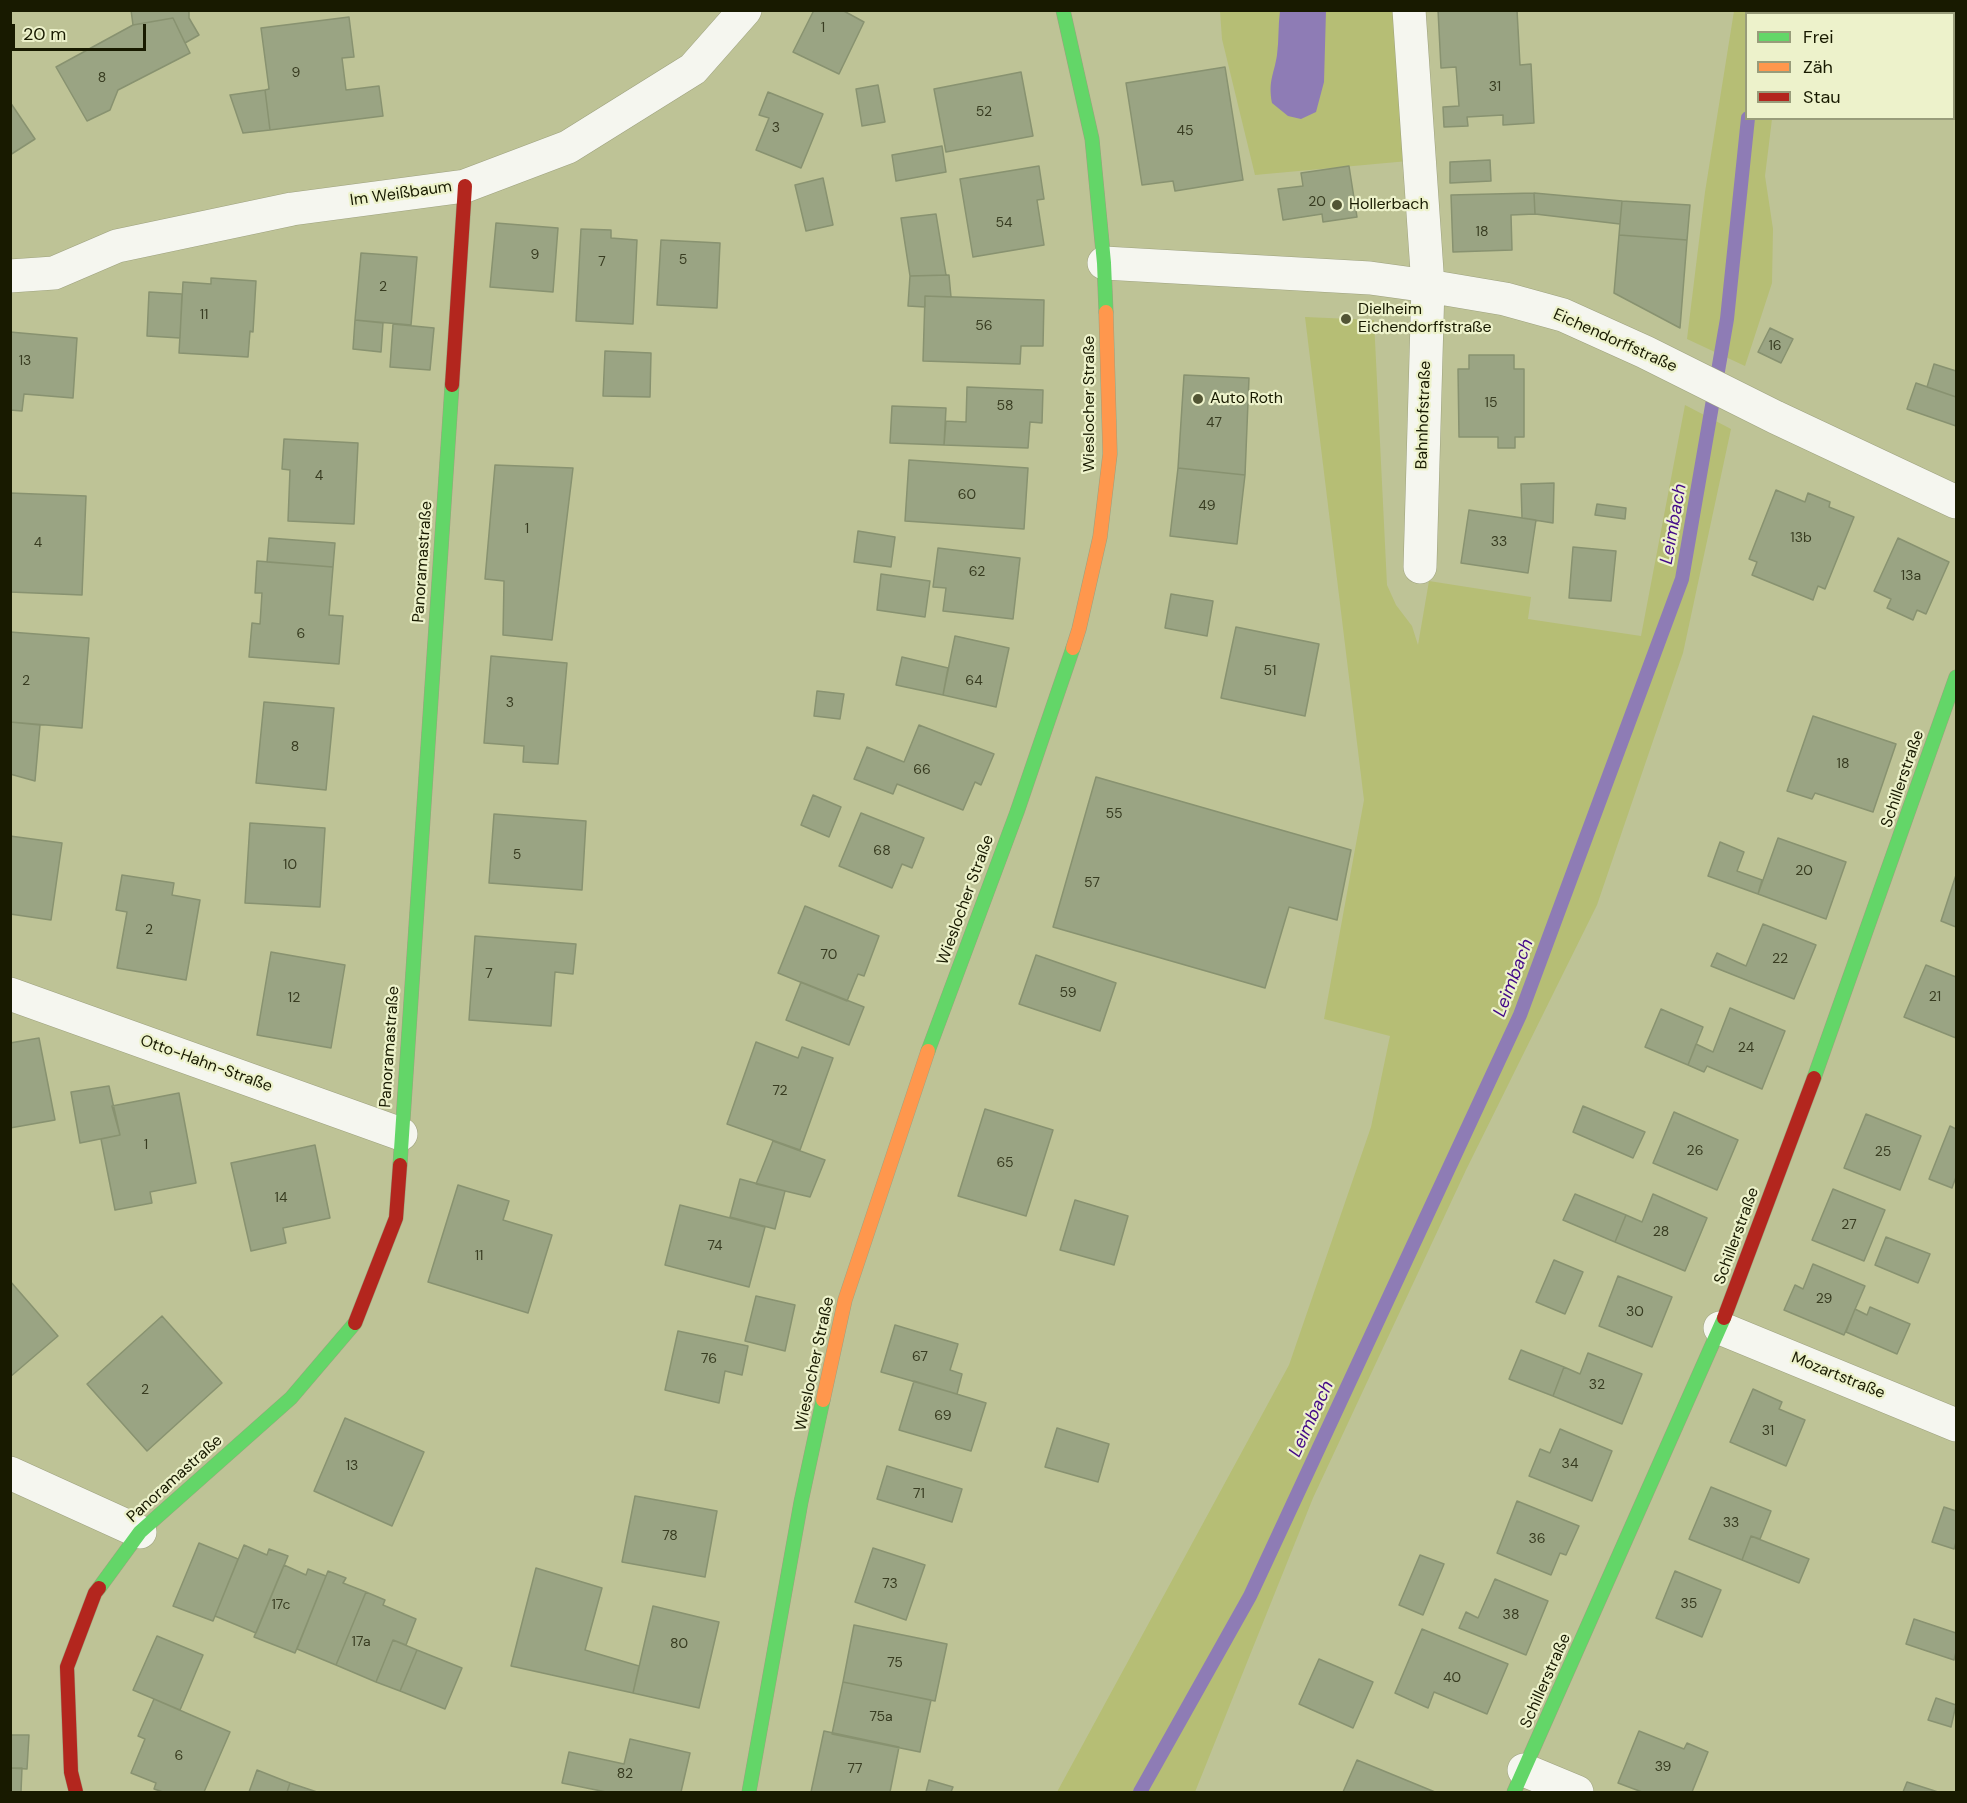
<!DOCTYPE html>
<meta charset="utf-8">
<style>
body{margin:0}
#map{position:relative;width:1967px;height:1803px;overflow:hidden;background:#bec396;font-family:"DM Sans",sans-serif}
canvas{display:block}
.frame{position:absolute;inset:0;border:12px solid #181a00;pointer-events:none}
.legend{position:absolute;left:1745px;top:12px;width:210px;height:108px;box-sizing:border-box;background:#edf2cb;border:2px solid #989c7a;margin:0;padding:8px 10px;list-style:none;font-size:18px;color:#181a00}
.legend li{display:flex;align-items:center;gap:12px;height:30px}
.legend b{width:30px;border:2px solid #989c7a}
.scale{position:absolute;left:12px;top:24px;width:134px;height:27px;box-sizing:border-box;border:3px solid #181a00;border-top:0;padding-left:8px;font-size:18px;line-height:21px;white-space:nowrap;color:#181a00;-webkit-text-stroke:4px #edf2cb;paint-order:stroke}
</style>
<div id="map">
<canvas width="1967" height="1803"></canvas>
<div class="frame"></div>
<ul class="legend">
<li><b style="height:8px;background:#63d668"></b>Frei</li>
<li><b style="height:8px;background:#ff974d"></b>Zäh</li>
<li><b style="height:8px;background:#b3261e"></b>Stau</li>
</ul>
<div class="scale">20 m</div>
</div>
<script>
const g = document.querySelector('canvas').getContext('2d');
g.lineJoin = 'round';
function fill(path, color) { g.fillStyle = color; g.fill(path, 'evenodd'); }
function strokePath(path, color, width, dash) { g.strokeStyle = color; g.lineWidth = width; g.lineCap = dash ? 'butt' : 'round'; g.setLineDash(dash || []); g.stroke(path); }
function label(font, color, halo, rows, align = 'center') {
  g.font = font + ' "DM Sans",sans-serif'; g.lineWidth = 4.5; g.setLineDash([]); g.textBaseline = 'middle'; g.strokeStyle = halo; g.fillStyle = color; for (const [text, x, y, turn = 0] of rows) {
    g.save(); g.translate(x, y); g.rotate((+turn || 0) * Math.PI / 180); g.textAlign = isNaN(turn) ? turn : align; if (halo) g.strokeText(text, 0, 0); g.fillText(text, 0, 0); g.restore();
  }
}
const green = new Path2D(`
 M1220,11H1409L1419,160L1255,175L1222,39Z
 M1734,11H1798L1797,13L1746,14V118L1772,119L1765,176L1773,229L1772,283L1745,366L1687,339L1705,192Z
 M1305,317L1374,320L1387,585L1396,605L1412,626L1418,645L1429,581L1531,597L1528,619L1641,636L1685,405L1731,429L1683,653L1597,905L1466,1170L1313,1498L1195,1792H1057L1289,1365L1371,1127L1390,1036L1324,1019L1364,800Z`);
const water = new Path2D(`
 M1280,11H1326L1324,82L1316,112L1301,119L1288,116L1272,103C1268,80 1274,75 1277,55C1279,40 1278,25 1280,11Z`);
const stream = new Path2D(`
 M1759,14V10
 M1140,1792L1250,1596L1520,1015L1682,579L1727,319L1748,118`);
const building = new Path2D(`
 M131,10H189V18L199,35L185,43L173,18L133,25Z
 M814,10H842L864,22L839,74L793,52Z
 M1438,10H1517L1520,65L1531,64L1534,123L1503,125V115L1467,117L1468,126L1444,127L1443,107L1459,106L1456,67L1441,68Z
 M349,17L354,57L342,58L346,90L379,86L383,116L270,130L265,90L269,89L261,28Z
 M173,18L190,53L118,90L110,110L87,121L56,67L133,25Z
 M1225,67L1243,180L1175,191L1173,181L1142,185L1126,83Z
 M1021,72L1033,136L946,152L934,89Z
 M878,85L885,122L862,126L856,89Z
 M265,90L270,130L243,133L230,95Z
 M768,92L823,114L801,168L756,150L769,118L759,115Z
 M10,102L35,139L10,155Z
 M942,146L946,172L896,181L892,155Z
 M1490,160L1491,181L1450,183V162Z
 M1039,166L1044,199L1037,200L1044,245L973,257L960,179Z
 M1349,166L1357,217L1323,222L1322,214L1283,220L1278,189L1303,186L1301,173Z
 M823,178L833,225L806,231L795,185Z
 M1534,193L1535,214L1511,215L1512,250L1453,252L1451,195Z
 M1534,193L1622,201L1620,224L1535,214Z
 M1622,201L1690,205L1687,240L1619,235Z
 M936,214L946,275L910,276L901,218Z
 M496,223L558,228L553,292L490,287Z
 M581,229L611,230V238L637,240L633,324L576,321Z
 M1619,235L1687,240L1680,328L1614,293Z
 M661,240L720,243L717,308L657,305Z
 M361,253L417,257L411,325L355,320Z
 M949,275L951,297L925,296V307L908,306L910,276Z
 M211,278L256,281L253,332L250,331L248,357L179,353L183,282L211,284Z
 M149,292L182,294L180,338L147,336Z
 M925,296L1044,300L1043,346H1021L1020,364L923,361Z
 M355,320L383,323L381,352L353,349Z
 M393,324L434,328L430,370L390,367Z
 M1770,328L1793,339L1781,363L1758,352Z
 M10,332L77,338L73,398L24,394L22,411L10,410Z
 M605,351L651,353L650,397L603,396Z
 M1469,355H1514V369H1524V437H1515V448H1498V437H1459L1458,369H1469Z
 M1934,364L1956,371V397L1927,387Z
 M1184,375L1249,378L1245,475L1178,468Z
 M1916,383L1956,397V426L1907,409Z
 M967,387L1043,390L1042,423L1030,422L1028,448L944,445L946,421L966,422Z
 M892,406L946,408L944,445L890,443Z
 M284,439L358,443L354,524L288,521L290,470L282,469Z
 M909,460L1028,468L1024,529L905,521Z
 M495,465L573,468L552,640L503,635L504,581L485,579Z
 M1178,468L1245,475L1237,544L1170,536Z
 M1554,483L1553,523L1522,518L1521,484Z
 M1776,490L1805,502L1808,493L1830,502L1829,507L1854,517L1825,589L1818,586L1813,600L1752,575L1757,562L1749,559Z
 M10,493L86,496L82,595L10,592Z
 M1597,504L1626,508L1625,519L1595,515Z
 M1469,510L1536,520L1528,573L1461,563Z
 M858,531L895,537L891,567L854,562Z
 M269,538L335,543L333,567L267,562Z
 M1898,538L1949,562L1926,614L1917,610L1913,620L1887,608L1891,599L1874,591Z
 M1573,547L1616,551L1611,601L1569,598Z
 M938,548L1020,558L1013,619L943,611L946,588L933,587Z
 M257,561L333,567L329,615L343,616L339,664L249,657L252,623L260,624L262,593H255Z
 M881,574L930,581L925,617L877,610Z
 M1171,594L1213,601L1207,636L1165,628Z
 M1236,627L1319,644L1305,716L1221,698Z
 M10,632L89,638L82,728L10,722Z
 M955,636L1009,648L996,707L943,695Z
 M491,656L567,663L558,764L523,762L524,746L484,743Z
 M902,657L948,668L943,695L896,685Z
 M817,691L844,694L840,719L814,716Z
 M264,702L334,708L326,790L256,783Z
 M1813,716L1896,744L1873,812L1815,793L1812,799L1787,791Z
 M10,722L40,725L35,781L10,774Z
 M919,725L994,754L981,785L975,782L963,810L897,784L893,794L854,779L867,747L904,762Z
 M1096,777L1351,850L1337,920L1289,907L1265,988L1053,927Z
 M813,795L841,807L829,837L801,825Z
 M861,813L924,838L912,868L902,864L892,888L839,866Z
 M494,814L586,821L582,890L489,883Z
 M250,823L325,828L320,907L245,903Z
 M10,836L62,843L51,920L10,914Z
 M1778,838L1846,862L1826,919L1758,894Z
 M1720,842L1744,852L1737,871L1762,880L1758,894L1708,876Z
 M122,875L174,883L172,895L200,900L186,980L117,968L127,912L116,910Z
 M1956,875V927L1941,921Z
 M805,906L879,936L864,976L858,974L847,1001L778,973Z
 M1763,924L1816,945L1794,999L1711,966L1717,953L1746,966Z
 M475,936L576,944L573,974L555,972L551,1026L469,1020Z
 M271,952L345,965L331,1048L257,1035Z
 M1036,955L1116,983L1100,1031L1019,1004Z
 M1926,965L1956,977V1038L1904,1017Z
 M801,982L864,1007L849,1045L786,1020Z
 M1730,1008L1785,1031L1762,1089L1707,1066L1704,1072L1688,1065L1696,1044L1713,1052Z
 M1661,1009L1703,1027L1688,1065L1645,1047Z
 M39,1038L55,1120L10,1128V1043Z
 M756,1042L798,1058L802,1047L833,1058L800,1150L727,1124Z
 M109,1086L120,1135L80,1143L71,1092Z
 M179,1093L196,1183L150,1192L152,1203L115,1210L101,1139L120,1135L112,1106Z
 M1583,1106L1645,1132L1633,1158L1573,1132Z
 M985,1109L1053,1130L1026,1216L958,1196Z
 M1674,1112L1738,1140L1717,1190L1653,1163Z
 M1866,1114L1921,1136L1900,1190L1844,1168Z
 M1950,1126L1956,1129V1177L1952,1188L1929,1179Z
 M773,1141L825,1160L810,1197L756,1184Z
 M315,1145L330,1218L283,1228L286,1243L251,1251L231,1163Z
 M740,1179L785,1191L775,1229L730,1217Z
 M458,1185L509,1201L503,1220L552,1235L528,1313L428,1282Z
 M1833,1189L1885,1210L1864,1261L1812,1240Z
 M1575,1194L1626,1215L1615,1242L1563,1220Z
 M1653,1194L1707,1218L1685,1271L1615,1242L1626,1215L1642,1222Z
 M1075,1200L1128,1216L1114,1265L1060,1250Z
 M680,1205L765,1227L749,1287L665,1265Z
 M1886,1237L1930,1254L1918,1283L1875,1265Z
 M1554,1260L1583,1272L1565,1314L1536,1302Z
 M1813,1264L1865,1286L1844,1335L1784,1310L1795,1285L1803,1289Z
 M1618,1276L1672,1297L1652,1347L1599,1326Z
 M10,1281L58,1336L10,1377Z
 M756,1296L795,1305L785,1351L745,1341Z
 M1870,1307L1910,1324L1897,1354L1846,1332L1855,1309L1867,1315Z
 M162,1316L222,1383L147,1451L87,1384Z
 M895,1325L958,1344L950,1370L962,1374L957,1394L881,1372Z
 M678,1331L748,1346L742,1375L725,1371L719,1403L665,1390Z
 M1521,1350L1564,1367L1553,1396L1509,1379Z
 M1588,1353L1642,1374L1622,1424L1553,1396L1564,1367L1580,1374Z
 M914,1381L986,1403L971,1451L899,1430Z
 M1753,1389L1782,1402L1779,1409L1805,1420L1786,1466L1730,1442Z
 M345,1418L424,1452L392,1526L314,1491Z
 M1057,1428L1109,1444L1098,1482L1045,1467Z
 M1560,1429L1612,1451L1592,1501L1529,1476L1540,1449L1550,1453Z
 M887,1466L962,1489L952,1522L877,1499Z
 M1711,1487L1771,1511L1760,1539L1751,1536L1742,1560L1689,1539Z
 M635,1496L717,1511L705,1577L622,1562Z
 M1517,1501L1579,1526L1566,1555L1560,1553L1551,1575L1497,1553Z
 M1944,1507L1956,1511V1542L1954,1549L1932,1542Z
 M1751,1536L1809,1559L1799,1583L1742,1560Z
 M199,1543L238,1559L213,1621L173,1606Z
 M244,1545L267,1555L269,1549L288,1556L256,1633L215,1616Z
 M873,1548L925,1565L906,1620L855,1602Z
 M1420,1555L1444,1564L1423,1615L1399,1605Z
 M284,1565L306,1575L308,1569L326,1576L295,1653L254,1637Z
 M536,1568L602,1588L585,1650L639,1666L633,1693L511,1666Z
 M328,1571L346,1578L343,1583L366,1592L336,1665L297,1649Z
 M1675,1571L1721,1590L1702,1637L1656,1618Z
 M1495,1579L1548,1601L1526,1655L1459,1628L1466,1612L1478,1618Z
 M366,1592L385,1600L383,1605L416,1619L406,1645L393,1640L376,1682L336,1665Z
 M653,1606L719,1622L699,1708L633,1693Z
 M1914,1619L1956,1633V1652L1954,1660L1906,1644Z
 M854,1625L947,1644L935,1701L843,1682Z
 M1422,1629L1508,1664L1487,1714L1434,1692L1428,1708L1395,1693Z
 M157,1636L203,1655L180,1710L133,1690Z
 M393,1640L417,1650L400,1691L376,1682Z
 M417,1650L462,1668L445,1709L400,1691Z
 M1319,1659L1373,1682L1353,1728L1299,1704Z
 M843,1682L931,1700L920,1752L832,1734Z
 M1936,1698L1956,1705L1951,1727L1928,1720Z
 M154,1699L230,1732L204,1792H163L154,1789L156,1783L131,1773L145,1739L138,1736Z
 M824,1731L899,1747L890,1792H811Z
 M1639,1731L1684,1749L1687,1743L1708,1752L1692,1792H1642L1618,1783Z
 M10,1735H29L27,1769L10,1768Z
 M630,1739L690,1753L681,1792H606L562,1783L569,1752L624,1764Z
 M1357,1760L1435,1792H1343Z
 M10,1768H22L21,1792H10Z
 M257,1770L290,1783L287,1792H249Z
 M929,1780L953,1787L951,1792H926Z
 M1907,1782L1938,1792H1903Z
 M290,1783L317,1792H287Z`);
const street = new Path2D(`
 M1409,10L1428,286L1420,567
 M1104,263L1370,278L1428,286L1505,299L1563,315L1645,352L1775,417L1956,502
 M10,276L54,273L117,246L292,209L465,186L568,147L693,69L745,10
 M10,994L401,1134
 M1720,1328L1956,1425
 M10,1473L140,1532
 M1524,1770L1577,1792`);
const fast = new Path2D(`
 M1063,10L1092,139L1104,263L1106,312
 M928,1051L1017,812L1073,648
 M1814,1078L1956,677
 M400,1165L452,385
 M99,1588L140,1532L291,1398L355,1323
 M749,1792L801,1502L823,1400
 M1514,1792L1724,1318`);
const slow = new Path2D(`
 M1073,648L1079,629L1100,537L1110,454L1106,312
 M823,1400L845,1300L928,1051`);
const jam = new Path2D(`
 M452,385L465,186
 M1724,1318L1814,1078
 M355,1323L396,1218L400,1165
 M76,1792L71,1772L67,1667L95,1593L99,1588`);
const markers = [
 [1337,205,6,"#525534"],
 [1346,319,6,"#525534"],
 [1198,399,6,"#525534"]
];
const numberNames = [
 ["1",823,28],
 ["9",296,73],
 ["8",102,78],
 ["31",1495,87],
 ["52",984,112],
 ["3",776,128],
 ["45",1185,131],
 ["20",1317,202],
 ["54",1004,223],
 ["18",1482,232],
 ["9",535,255],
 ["5",683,260],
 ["7",602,262],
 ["2",383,287],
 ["11",204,315],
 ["56",984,326],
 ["16",1775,346],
 ["13",25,361],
 ["15",1491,403],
 ["58",1005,406],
 ["47",1214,423],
 ["4",319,476],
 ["60",967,495],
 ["49",1207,506],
 ["1",527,529],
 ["13b",1801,538],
 ["33",1499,542],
 ["4",38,543],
 ["62",977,572],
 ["13a",1911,576],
 ["6",301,634],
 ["51",1270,671],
 ["2",26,681],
 ["64",974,681],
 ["3",510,703],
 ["8",295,747],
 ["18",1843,764],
 ["66",922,770],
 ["55",1114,814],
 ["68",882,851],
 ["5",517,855],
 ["10",290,865],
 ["20",1804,871],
 ["57",1092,883],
 ["2",149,930],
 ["70",829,955],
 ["22",1780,959],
 ["7",489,974],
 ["59",1068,993],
 ["21",1935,997],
 ["12",294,998],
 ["24",1746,1048],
 ["72",780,1091],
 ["1",146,1145],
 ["26",1695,1151],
 ["25",1883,1152],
 ["65",1005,1163],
 ["14",281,1198],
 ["27",1849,1225],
 ["28",1661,1232],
 ["74",715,1246],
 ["11",479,1256],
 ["29",1824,1299],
 ["30",1635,1312],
 ["67",920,1357],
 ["76",709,1359],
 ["32",1597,1385],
 ["2",145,1390],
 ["69",943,1416],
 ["31",1768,1431],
 ["34",1570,1464],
 ["13",352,1466],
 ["71",919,1494],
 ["33",1731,1523],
 ["78",670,1536],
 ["36",1537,1539],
 ["73",890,1584],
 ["35",1689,1604],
 ["17c",281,1605],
 ["38",1511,1615],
 ["17a",361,1642],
 ["80",679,1644],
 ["75",895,1663],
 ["40",1452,1678],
 ["75a",881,1717],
 ["6",179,1756],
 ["39",1663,1767],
 ["77",855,1769],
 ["82",625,1774]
];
const streetNames = [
 ["Im Weißbaum",401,194,-8],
 ["Eichendorffstraße",1615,341,24],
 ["Wieslocher Straße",1090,404,-90],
 ["Bahnhofstraße",1424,415,-88],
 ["Panoramastraße",423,562,-86],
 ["Schillerstraße",1903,779,-71],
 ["Wieslocher Straße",966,900,-70],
 ["Panoramastraße",390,1047,-86],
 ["Otto-Hahn-Straße",206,1064,20],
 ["Schillerstraße",1737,1236,-70],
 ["Wieslocher Straße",815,1364,-78],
 ["Mozartstraße",1838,1376,22],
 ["Panoramastraße",175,1479,-42],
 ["Schillerstraße",1546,1681,-66]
];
const poiNames = [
 ["Hollerbach",1349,205],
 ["Dielheim",1358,310],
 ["Eichendorffstraße",1358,328],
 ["Auto Roth",1210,399]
];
const waterNames = [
 ["Leimbach",1674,524,-80],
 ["Leimbach",1514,978,-69],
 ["Leimbach",1312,1419,-65]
];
fill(green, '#b6be75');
fill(water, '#8e7cb5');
strokePath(stream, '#8e7cb5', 14);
fill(building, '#9aa483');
strokePath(building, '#889270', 1.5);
strokePath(street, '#9da17e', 34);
strokePath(fast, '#9da17e', 15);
strokePath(slow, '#9da17e', 15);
strokePath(jam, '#9da17e', 15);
strokePath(street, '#f5f6ef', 33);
strokePath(fast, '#63d668', 14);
strokePath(slow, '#ff974d', 14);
strokePath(jam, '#b3261e', 14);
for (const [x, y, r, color] of markers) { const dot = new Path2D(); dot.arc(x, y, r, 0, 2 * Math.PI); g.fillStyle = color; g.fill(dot); strokePath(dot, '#edf2cb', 2); }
label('14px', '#383c21', null, numberNames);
label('16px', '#181a00', '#edf2cb', streetNames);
label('16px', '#181a00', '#edf2cb', poiNames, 'left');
label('italic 18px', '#430988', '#edf2cb', waterNames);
</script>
